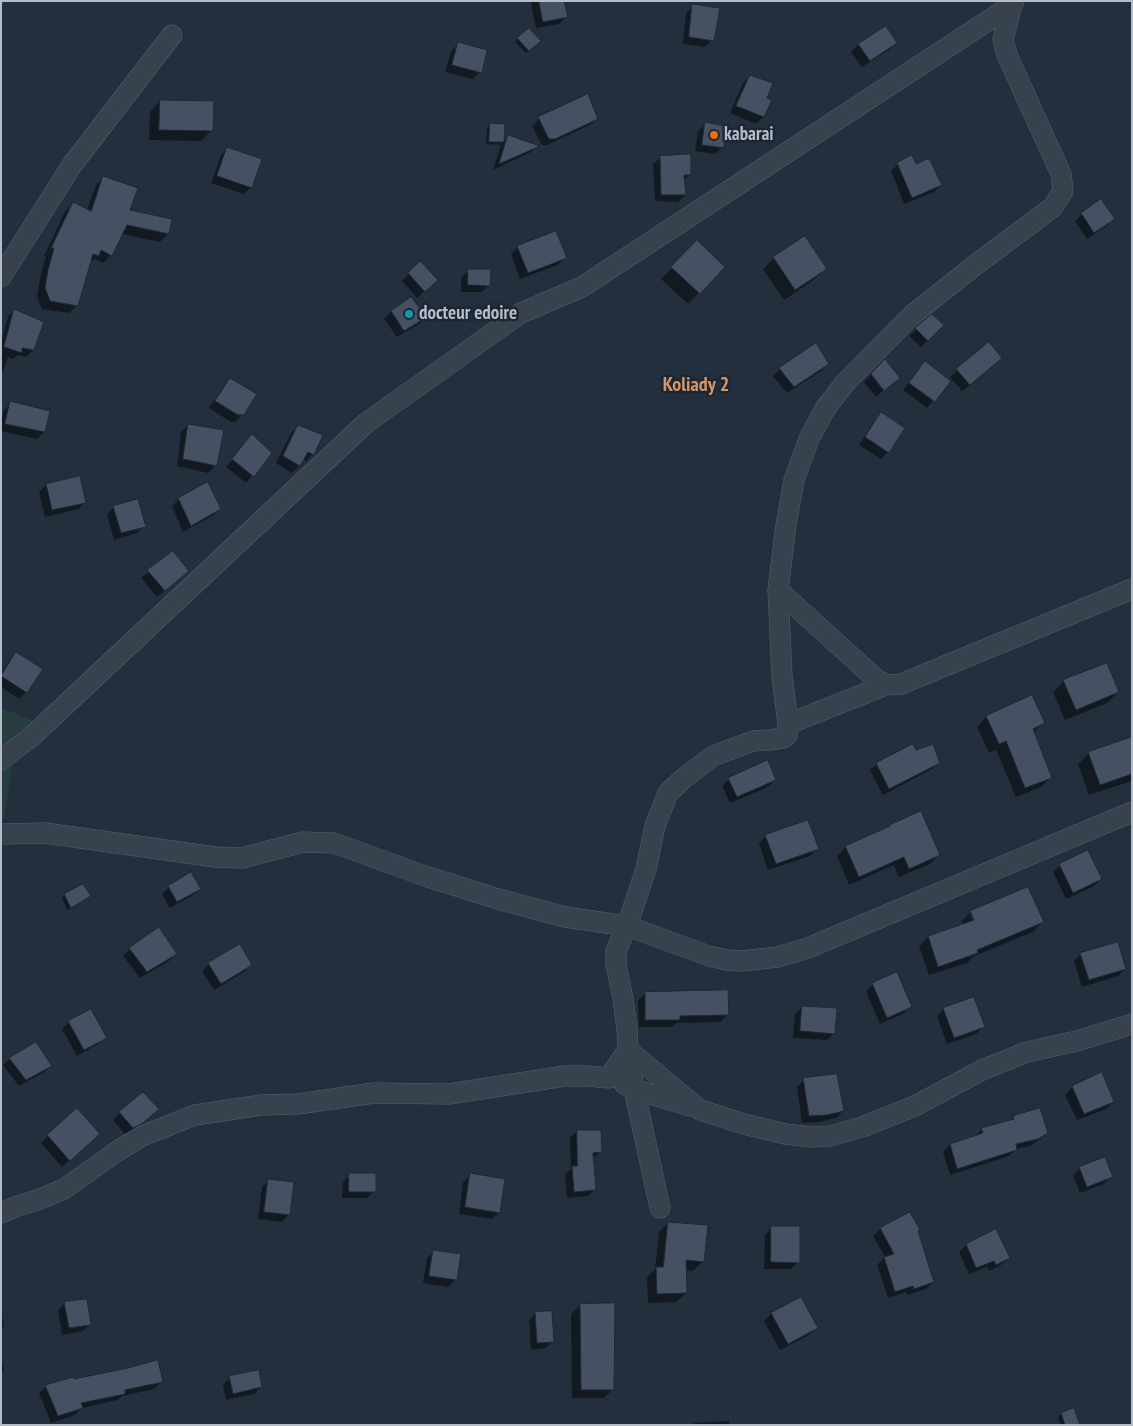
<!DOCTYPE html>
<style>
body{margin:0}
#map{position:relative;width:1133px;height:1426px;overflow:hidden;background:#242f3e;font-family:"PT Sans Narrow",sans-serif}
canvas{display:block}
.frame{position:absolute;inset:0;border:2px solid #b4bcc9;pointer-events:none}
</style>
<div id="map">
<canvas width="1133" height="1426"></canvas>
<div class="frame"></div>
</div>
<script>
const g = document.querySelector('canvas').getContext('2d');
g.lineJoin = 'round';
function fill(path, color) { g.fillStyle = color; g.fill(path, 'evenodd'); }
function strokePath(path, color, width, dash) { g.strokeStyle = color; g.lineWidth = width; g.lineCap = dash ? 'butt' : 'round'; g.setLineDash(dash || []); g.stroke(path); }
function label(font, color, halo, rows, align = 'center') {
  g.font = font + ' "PT Sans Narrow",sans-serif'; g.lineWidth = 5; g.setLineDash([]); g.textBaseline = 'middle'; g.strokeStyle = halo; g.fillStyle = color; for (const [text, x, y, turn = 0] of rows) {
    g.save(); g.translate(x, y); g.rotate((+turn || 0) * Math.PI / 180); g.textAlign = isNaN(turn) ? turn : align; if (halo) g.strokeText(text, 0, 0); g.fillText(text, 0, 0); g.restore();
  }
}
const green = new Path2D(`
 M1,708L49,726L13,760L4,819L1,821Z`);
const shadow = new Path2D(`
 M532,1H563L566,17L559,24L536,28L531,2Z
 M693,6L712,40L705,47L683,44L686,13Z
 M886,27L896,43L889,50L862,67L851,52L858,45Z
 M529,29L539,41L526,53L515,42Z
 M458,44L480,72L473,79L445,72L451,51Z
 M750,76L766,99L763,117L756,124L730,113L743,83Z
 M160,101L212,130L201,141L149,140L150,112Z
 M597,118L590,125L547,145H542L532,126L539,119Z
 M706,124L722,147L715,154L695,151L698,131Z
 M491,125H504L503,142L509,136L537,146L531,152L493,170L501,145L486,144L487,128Z
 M228,148L251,187L244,194L211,183L221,155Z
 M661,157L690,174L683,181L685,195L678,202L655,201L653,164Z
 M898,164L916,166L941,185L934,192L904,204L891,171Z
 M104,177L128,211L168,234L160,242L122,234L111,255L103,263L95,259L90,263L77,305L69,313L42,309L37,297L40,279L46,256H44L65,212L73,204L87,210L96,185Z
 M1101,201L1113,219L1106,226L1087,239L1075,221L1082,214Z
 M697,242L724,267L688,304L661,279Z
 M518,247L565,258L558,265L520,279L511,254Z
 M774,258L826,268L815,279L784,300L763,269Z
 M468,271L489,285L482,292H461V278Z
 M409,274L436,280L417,298L402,281Z
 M411,298L425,317L419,324L397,337L384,319L391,312Z
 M14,310L33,350L26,357L17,355L13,359L8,357L1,377V342L8,317Z
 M932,316L942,325L921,347L909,336Z
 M989,343L994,365L962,391L950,377Z
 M885,361L898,378L876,397L864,382Z
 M925,363L949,381L927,408L903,390Z
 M828,364L821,371L787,393L773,376L780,369Z
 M231,379L243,414L235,422H231L209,408L224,386Z
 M11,403L44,432L37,439L1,431V420L4,410Z
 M881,414L888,452L881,459L859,445L874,421Z
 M188,425L215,466L208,473L177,466L181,432Z
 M298,426L313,454L306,461L303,460L299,466L292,473L276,463L291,433Z
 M252,436L271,453L246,483L226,467Z
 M46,485L85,502L78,509L45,517L39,492Z
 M179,499L220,509L212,516L183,532L172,506Z
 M114,507L144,526L137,533L114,540L107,514Z
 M172,552L181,577L157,597L141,578Z
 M16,654L26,692L19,699L1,687V673L9,661Z
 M1064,681L1118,692L1107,703L1065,720L1053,692Z
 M1031,697L1043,723L1033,733L1051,777L1041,787L1016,797L996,750L989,753L977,727L986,717Z
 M1132,739V781L1089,795L1078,764L1089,753Z
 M938,763L932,769L883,795L870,770L877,764Z
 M729,779L775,780L768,787L730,803L722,786Z
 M890,826L939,855L930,864L899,877L894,865L849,885L837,856L846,847L887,829Z
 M766,836L817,849L810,856L768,870L759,843Z
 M1060,865L1101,879L1094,886L1066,899L1053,872Z
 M169,887L199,889L192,896L170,908L162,894Z
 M65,895L90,896L67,910L62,898Z
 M971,912L1042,922L1033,932L974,956L967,963L929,975L919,946L928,937L963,925L962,921ZM970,915H973L976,927Z
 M130,949L176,954L169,961L140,978L123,956Z
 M1081,954L1125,969L1118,976L1082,987L1074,961Z
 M209,964L251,965L244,972L214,990L202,971Z
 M873,984L911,1006L904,1013L880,1024L866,991Z
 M646,993L727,1015L720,1022L676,1023L672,1027H639L638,1000Z
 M802,1007L834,1033L827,1040L793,1038L795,1014Z
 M944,1009L983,1027L976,1034L947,1044L937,1016Z
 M69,1022L105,1037L98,1044L77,1056L62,1029Z
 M10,1059L50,1066L43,1073L19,1086L3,1065Z
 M1102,1074L1113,1102L1106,1109L1077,1120L1065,1095L1072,1087Z
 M804,1080L843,1111L836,1118L819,1122L802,1123L797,1087Z
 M120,1113L150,1116L134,1130L125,1134L113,1120Z
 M1014,1117L1047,1133L1039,1140L1030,1146L1016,1149L1009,1156L950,1175L943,1152L950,1145L974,1137L982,1129L1009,1121Z
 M577,1131L600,1152L593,1159L595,1189L588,1196L567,1198L565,1174L571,1169L570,1138Z
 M48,1136L92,1141L62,1167L41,1143Z
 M1080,1168L1111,1177L1104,1184L1080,1193L1073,1175Z
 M350,1175L374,1191L367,1198H342L343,1182Z
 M470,1175L499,1212L492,1219L459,1214L463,1182Z
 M269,1180L289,1214L282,1222L258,1219L262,1187Z
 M910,1213L933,1282L926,1289L907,1295L906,1292L888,1298L877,1265L885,1257L873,1236L880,1229Z
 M668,1223L703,1261L693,1271L685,1270L686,1293L676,1302L648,1303L647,1278L655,1269L659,1232Z
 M772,1227L798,1262L791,1269H764L765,1235Z
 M995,1231L1008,1258L1001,1265L989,1271L987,1267L969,1274L959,1252L966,1245Z
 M434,1251L459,1255L455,1280L448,1287L423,1283L427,1258Z
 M800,1299L816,1328L809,1335L780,1350L764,1321L771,1314Z
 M65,1303L90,1324L83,1331L62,1335L58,1310Z
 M580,1305L613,1389L604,1398H572L571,1314Z
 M536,1313L553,1341L546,1348L531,1350L529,1320Z
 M2,1314L4,1327L1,1330V1314Z
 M1,1355L4,1371L1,1374Z
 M230,1378L261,1387L254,1394L226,1400L223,1385Z
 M73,1380L161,1382L154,1389L122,1396L117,1400L82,1408L75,1415L51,1423L39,1393L46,1386Z
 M1073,1410L1079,1425H1061L1058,1418L1061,1414Z
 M729,1421V1425H692L694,1423Z`);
const building = new Path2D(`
 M539,1H564L568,17L543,22Z
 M692,4L720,8L714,41L689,37Z
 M886,26L897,43L870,61L858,44Z
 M529,28L541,41L529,51L517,38Z
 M458,42L487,50L482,73L452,65Z
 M750,75L773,83L767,98L772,100L764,117L736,106Z
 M588,94L598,119L555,139H549L538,117Z
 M160,100L214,101L213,131L159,130Z
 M705,122L725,126L724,148L702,145Z
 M490,123L505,124L504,142H489Z
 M508,135L540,146L499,164Z
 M227,147L262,159L252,188L217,176Z
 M691,154V175H684L686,195H661L660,156Z
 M912,155L916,164L929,158L942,185L912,198L897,163Z
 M103,176L138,188L130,210L172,219L169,234L127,225L112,256L101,250L99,256L93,254L78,306L50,301L45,288L48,270L54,248H51L73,202L91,211Z
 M1101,199L1115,219L1094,233L1081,213Z
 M556,231L567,258L528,273L517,246Z
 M805,236L827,269L795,290L773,257Z
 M697,240L725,267L700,294L671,267Z
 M420,261L438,280L425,292L408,273Z
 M468,269H491L490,286L468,285Z
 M411,297L427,317L404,331L391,311Z
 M14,309L44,322L34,350L22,348V353L4,347Z
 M932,314L944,325L928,341L915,328Z
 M989,342L1002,358L970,385L956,369Z
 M816,343L829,364L794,387L779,368Z
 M885,359L900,378L884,391L871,374Z
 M925,361L951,381L935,402L909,383Z
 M230,378L257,394L244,415H238L215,401Z
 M10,401L50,411L45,432L5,424Z
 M881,412L905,428L889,453L865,437Z
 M188,424L224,430L217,466L183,459Z
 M298,425L323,435L314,455L308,452L300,466L283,456Z
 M252,434L272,453L254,477L232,459Z
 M80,476L86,503L52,510L46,484Z
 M208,482L221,509L191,526L178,498Z
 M138,499L146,527L121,533L113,506Z
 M173,551L189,571L165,591L147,570Z
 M16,652L43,669L27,693L1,676Z
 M1107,663L1119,692L1076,710L1063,680Z
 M1032,695L1045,723L1033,729L1052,778L1025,788L1006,741L999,744L986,716Z
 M1132,737V774L1100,785L1088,752Z
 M913,744L916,750L933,744L940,763L889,789L876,763Z
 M768,760L776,780L737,797L728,778Z
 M921,811L940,855L909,869L904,857L859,877L845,846L890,826V825Z
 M808,820L819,849L776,864L765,835Z
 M1088,850L1102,879L1073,893L1059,864Z
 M191,872L201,889L177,902L168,886Z
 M83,884L91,896L71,908L64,894Z
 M1028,887L1044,922L977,950L978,953L938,967L928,936L974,920L970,911Z
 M159,927L177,954L147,972L129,948Z
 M1118,942L1126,969L1089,980L1080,953Z
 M240,944L252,965L221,984L208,963Z
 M897,972L912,1007L887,1018L872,983Z
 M728,990L729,1015L680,1016V1020H645V992Z
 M974,997L985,1027L954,1038L943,1008Z
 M802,1006L837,1008L835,1034L800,1031Z
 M91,1009L107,1038L84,1050L68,1021Z
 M36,1042L52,1066L26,1080L9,1058Z
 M1102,1072L1114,1102L1084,1114L1072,1086Z
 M837,1074L844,1111L827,1115L809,1116L803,1078Z
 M143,1092L159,1109L143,1123L133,1128L119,1112Z
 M77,1108L100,1134L70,1161L47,1135Z
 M1040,1108L1048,1133L1038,1139L1016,1144L1017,1150L957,1169L950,1144L983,1133L981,1128L1014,1119L1013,1116Z
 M577,1130H601L602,1152L593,1153L596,1190L574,1192L572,1166H577Z
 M1105,1157L1113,1177L1087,1187L1079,1167Z
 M349,1173H376V1192H349Z
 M470,1173L505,1179L500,1213L465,1207Z
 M268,1179L294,1182L290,1215L264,1212Z
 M910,1212L920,1230L918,1231L934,1282L914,1289L913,1286L895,1292L884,1257L894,1254L880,1228Z
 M668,1222L708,1225L704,1262L686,1260L687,1293L657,1294L656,1267H663Z
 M771,1226H800V1263L771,1262Z
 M996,1229L1010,1258L996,1265L994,1261L976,1268L966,1244Z
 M433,1250L461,1254L457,1280L429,1276Z
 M801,1297L818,1328L788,1344L771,1313Z
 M87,1299L91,1325L69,1328L64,1302Z
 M615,1303L614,1390H581L580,1304Z
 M552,1311L554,1342L537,1343L535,1312Z
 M158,1360L163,1382L125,1390V1394L81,1403L83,1408L58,1416L45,1385L73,1377L74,1379L128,1368Z
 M259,1370L262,1387L233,1394L229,1376Z
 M1074,1408L1080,1425H1065L1061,1413Z`);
const street = new Path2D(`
 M1,277L72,165L172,35
 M778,590L876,679L886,685L901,684L1132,589
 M788,724L886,685
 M1,760L30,738L366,423L521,313L582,287L1012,5L1014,1
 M1,834L45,833L215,857L242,858L303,842L334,843L425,876L498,899L565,917L627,926L709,956L727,960L741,961L778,957L808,948L1132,812
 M625,1085L634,1089L690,1106
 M660,1208L634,1089L628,1050L627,1029L623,999L616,964V951L627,926L646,869L655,826L668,793L684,778L713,756L753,741L770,740L783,738L787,735L788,724L782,676L778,590L786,525L794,480L809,439L825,409L845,383L911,316L974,266L1053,207L1063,191L1061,174L1007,55L1003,39L1012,5
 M1,1213L15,1207L40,1199L64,1189L116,1152L142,1136L195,1115L262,1105L298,1104L374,1093L449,1094L565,1076H587L609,1078L628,1050L700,1110L744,1124L785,1134L812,1137L830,1136L862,1127L915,1106L982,1070L1027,1052L1077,1041L1132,1024`);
const markers = [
 [714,135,5,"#e8710a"],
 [409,314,5,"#0f9aa8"]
];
const poiNames = [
 ["kabarai",724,135],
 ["docteur edoire",419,314]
];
const neighbourhoodNames = [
 ["Koliady 2",696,385]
];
fill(green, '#263c3f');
fill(shadow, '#0007');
fill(building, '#455162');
strokePath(building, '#1f2835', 1);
strokePath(street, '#565f6c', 21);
strokePath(street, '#38414e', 20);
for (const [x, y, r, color] of markers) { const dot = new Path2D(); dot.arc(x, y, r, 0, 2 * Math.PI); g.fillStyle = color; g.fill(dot); strokePath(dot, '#1d2633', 2); }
label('bold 19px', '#b4bcc9', '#1d2633', poiNames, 'left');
label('bold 20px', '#d59563', '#1d2633', neighbourhoodNames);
</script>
